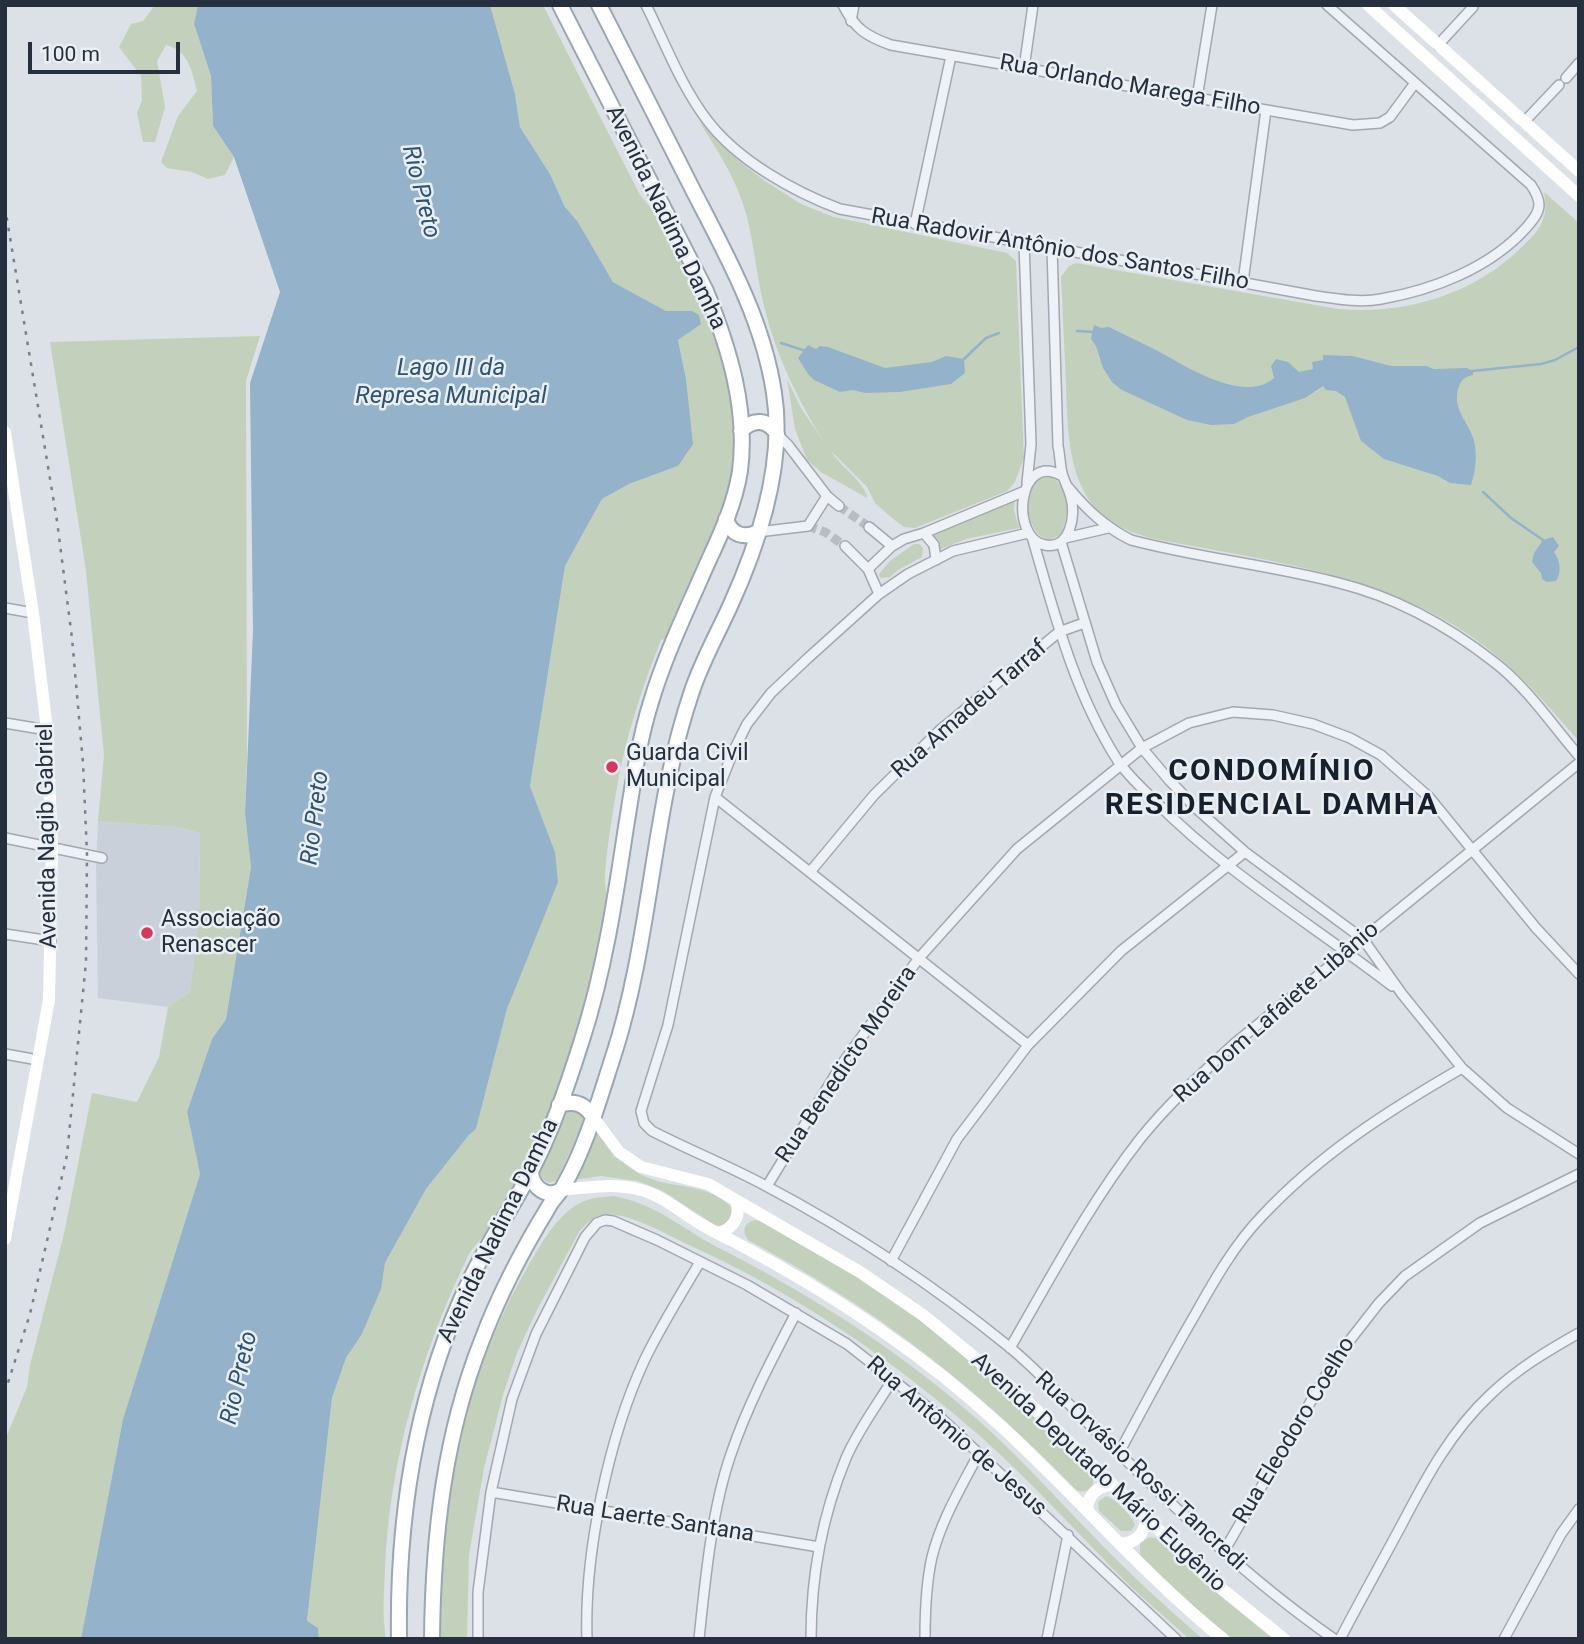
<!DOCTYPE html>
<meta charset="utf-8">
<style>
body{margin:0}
#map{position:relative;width:1584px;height:1644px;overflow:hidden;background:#dbe1e6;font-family:Roboto,sans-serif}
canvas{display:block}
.frame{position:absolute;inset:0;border:7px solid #252f3d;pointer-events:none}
.scale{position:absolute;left:28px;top:42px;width:152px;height:32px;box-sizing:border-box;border:4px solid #252f3d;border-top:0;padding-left:9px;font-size:21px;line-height:24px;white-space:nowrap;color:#252f3d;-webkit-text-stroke:5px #eaeff4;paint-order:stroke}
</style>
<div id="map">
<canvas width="1584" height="1644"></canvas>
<div class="frame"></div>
<div class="scale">100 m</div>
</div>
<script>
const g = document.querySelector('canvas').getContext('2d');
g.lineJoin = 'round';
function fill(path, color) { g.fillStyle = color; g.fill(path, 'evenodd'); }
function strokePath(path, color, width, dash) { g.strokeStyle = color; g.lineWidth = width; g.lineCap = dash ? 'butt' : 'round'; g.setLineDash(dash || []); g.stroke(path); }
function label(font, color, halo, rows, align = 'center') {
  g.font = font + ' Roboto,sans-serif'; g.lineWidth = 5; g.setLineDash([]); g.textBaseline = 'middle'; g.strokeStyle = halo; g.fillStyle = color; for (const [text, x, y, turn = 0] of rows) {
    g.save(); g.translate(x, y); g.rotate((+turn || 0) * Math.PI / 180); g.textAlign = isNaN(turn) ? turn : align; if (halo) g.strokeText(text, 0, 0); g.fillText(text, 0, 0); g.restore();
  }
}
const built = new Path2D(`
 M98,821L177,827L200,833L199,913L190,992L168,1007L98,998L96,867Z`);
const green = new Path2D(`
 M155,5H198L194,24L211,76L213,126L234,157L225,175L208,179L192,172L167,168L161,162L178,116L197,91C192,71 189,51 166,45L157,61L165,107L155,142H143L137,113L142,100L141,76L119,47L131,24L143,21Z
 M490,5H543L640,195L659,217L708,315L728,379L734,426L735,450L729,493L711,543L704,550L688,586L687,600L669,638L661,640C643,685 627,733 618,781C613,812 607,844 605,875C604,886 608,896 607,907C601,951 590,993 578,1035C559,1101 529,1164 494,1223C487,1235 475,1243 468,1256C421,1353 389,1462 385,1570C384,1593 382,1616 386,1639H319L318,1628L307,1622L332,1398L346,1358L362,1334L380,1290L385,1263L426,1189L469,1135L476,1129L507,1009L522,969L555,852L530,786L565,566L602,499L629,484L678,466L692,444L686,379L678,340L689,332L691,311H666L613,282L578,222L565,207L550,174L520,127L515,94Z
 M699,121L739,161L765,181L801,204L834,217L1007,253L1016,261L1024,458L1015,482L1007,491L915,528L904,527L892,518L875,503L867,487L831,451C838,464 866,483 867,498L821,472L807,460L795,429L787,379L801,408L824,442C797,399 776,355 764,306C755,271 754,235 742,201C732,172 715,147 699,121Z
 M1544,192L1579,223V640L1577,652L1579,655V741C1554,713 1530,684 1502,660C1404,575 1272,562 1150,538C1142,535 1133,533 1125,529C1067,504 1068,437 1066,384C1064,349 1063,313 1061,277L1069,266L1076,263L1338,309C1405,315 1472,295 1521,248C1540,229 1549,220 1544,192Z
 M260,336L246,381L247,759L245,814L251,867L226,1019L212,1039L187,1112L200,1174L123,1419L81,1639H5V1440L27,1387L30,1365L64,1234L92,1093L137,1102L159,1057L168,1007L190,992L199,913L200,833L177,827L98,821L104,755L86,571L50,342Z
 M1051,477C1072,489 1069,515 1061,534L1050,540C1026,537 1020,487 1040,478C1041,478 1049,477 1051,477Z
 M1015,499L1014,510L1019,528L966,539L938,550L932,536Z
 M914,544H919L923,548L922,557L898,570L890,577L880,578L879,574L890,561Z
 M571,1110L580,1112L585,1120L557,1180C550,1185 543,1182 540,1173L567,1112Z
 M595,1128C610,1148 623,1167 646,1177C675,1189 710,1183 732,1208L734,1218L722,1226L715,1225L663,1191L638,1181L601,1176L573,1180Z
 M613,1196C655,1203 681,1228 717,1247C811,1295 899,1350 978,1420C1021,1458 1058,1500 1098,1541C1131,1575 1167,1608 1203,1639H1189C1170,1621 1149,1604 1130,1586C1080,1536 1033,1483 980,1436C892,1359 795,1293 689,1245C667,1235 627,1211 604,1215C593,1216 586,1224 579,1232L537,1310L517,1353L503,1395L484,1468L469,1555L467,1639H441C438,1514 461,1385 523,1275C538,1250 557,1210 587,1200C595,1197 605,1197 613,1196Z
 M754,1220L760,1221C793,1239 826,1257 858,1277C944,1332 1020,1401 1091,1473C1097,1486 1089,1495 1076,1490C976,1386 875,1308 748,1240C742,1231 743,1224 754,1220Z
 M1106,1496C1117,1500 1131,1515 1135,1525L1131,1531H1121L1099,1511L1098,1502Z
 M1150,1537L1158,1539L1205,1583L1273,1639H1232L1186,1600L1140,1555V1543Z`);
const water = new Path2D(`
 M198,5H490L515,94L520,127L550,174L565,207L578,222L613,282L666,311H692L699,315L701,324L678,340L686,379L693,444L678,466L629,484L602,499L565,566L530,786L555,852L558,882L507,1009L476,1129L469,1135L426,1189L385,1263L381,1289L362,1334L346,1358L332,1398L307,1621L318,1628L319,1639H81L123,1419L200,1174L187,1112L212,1039L226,1019L251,867L245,814L253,631L250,383L280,292L234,157L213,126L211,76L194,24Z
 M1094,325L1101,328L1109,327C1125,335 1142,343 1158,351C1187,367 1244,404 1274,378L1271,366L1276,359L1288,362L1299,372L1313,369L1312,362L1323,360V355L1353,356L1391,366H1426L1434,369L1467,368L1473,371V375C1464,377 1461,380 1458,389C1452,413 1472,423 1475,446C1477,460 1475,472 1471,485L1450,483L1438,476L1384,459L1361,441L1345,397L1336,391L1326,390L1323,386L1305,398L1248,417L1234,424L1211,425L1187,420L1122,390L1112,382L1103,368L1096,346L1091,339Z
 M808,345L816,349L820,346L828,347L885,368L932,362L946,356L964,359L965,373L951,384L900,392L865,393L853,390L840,392L814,380L808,374L798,358Z
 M1553,537L1559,546L1554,552C1560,560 1562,572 1556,581L1547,582L1542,579L1541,573L1532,562L1534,553L1543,540Z`);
const stream = new Path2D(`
 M1077,331L1095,332
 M781,343L806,351
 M963,360L986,338L999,333
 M1472,371L1541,364L1555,360L1579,347
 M1483,492L1511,518L1543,540V544`);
const streetTunnel = new Path2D(`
 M839,506L869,527
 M808,526L825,532L845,546`);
const street = new Path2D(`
 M646,5C665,43 681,86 707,120C737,160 794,192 840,209L1316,296C1337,299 1361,303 1381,299C1433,290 1490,268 1526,228C1531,222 1539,214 1539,205C1539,198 1535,191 1531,185L1327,5
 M843,5C855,29 866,36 891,45L1353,125L1380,123L1390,117L1415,83
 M851,21L854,5
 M1438,45L1473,7
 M1024,68L1033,5
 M1566,78L1579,63
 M1197,98L1212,5
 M1524,122L1559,85
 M915,224L951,56
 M1024,243L1031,444L1027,483
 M1052,248L1058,446C1060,455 1060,465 1062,473C1064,481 1069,489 1071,498C1076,516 1070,550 1045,545C1009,538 1018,450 1062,476
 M1243,282L1266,110
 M1068,487C1087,510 1105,527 1131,540C1199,558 1270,565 1339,583C1395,597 1448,626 1494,662C1527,687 1552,725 1579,756
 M827,496L839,506
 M869,527L892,546
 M758,532L808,526L827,496L788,445L777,434
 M924,533L934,545L936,560
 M1028,533L953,551L908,574L879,594L808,658L771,693L747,724L733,752L715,797L668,1025L641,1111L644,1123L652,1131C689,1150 729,1166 766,1186C851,1231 933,1285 1008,1346C1038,1370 1064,1400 1092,1427C1169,1502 1245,1577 1334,1639
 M1065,538L1108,528
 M1033,540C1055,616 1075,694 1118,761C1129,777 1145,791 1158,804C1228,874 1314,926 1392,986
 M1061,542L1097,662L1116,705L1142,748L1169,780L1198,810L1245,852L1363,939L1402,994L1462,1068L1507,1108L1579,1154
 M845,546L868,569L879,594
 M868,569L892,546L904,539L924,533L1025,491
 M5,608L33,613
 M5,723L47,730
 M715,797L1028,1045
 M5,838L102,858
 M810,872L874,795L939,731L1059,632L1084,623
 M5,934L51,941
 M5,1054L38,1060
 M767,1186L842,1064L919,958L1017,849L1142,748L1189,723L1233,712L1273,715L1313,724L1350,738L1381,755L1429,797L1536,928L1579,974
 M891,1261L957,1139L1028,1045L1121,951L1245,852
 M1010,1348C1051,1277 1090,1203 1140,1139C1168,1104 1201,1074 1234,1044L1579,763
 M1119,1453C1144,1406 1169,1359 1196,1313C1215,1279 1235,1244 1262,1216C1320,1154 1389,1110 1462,1068
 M491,1492L819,1547
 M1223,1553L1336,1358L1379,1303L1405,1276L1480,1223L1579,1174
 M478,1639V1592L491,1492L512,1399L536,1334L585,1237L597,1223L605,1220L613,1221L657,1240L747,1285L847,1344L939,1416L1176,1639
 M587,1639C584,1553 609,1436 645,1359C661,1326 681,1294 700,1262
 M699,1639C705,1581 712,1508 731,1454C748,1404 772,1359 796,1313
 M811,1639C811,1576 822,1516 846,1458C858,1430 877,1405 893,1379
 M925,1639C925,1612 926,1583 932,1557C941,1520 962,1486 979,1453
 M1047,1639L1068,1535
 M1340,1639C1360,1601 1381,1563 1401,1526C1426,1478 1451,1431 1491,1394C1517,1369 1547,1351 1579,1333
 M1504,1639L1561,1534L1579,1509`);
const secondary = new Path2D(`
 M1368,5L1579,196
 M1394,5L1579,171
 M5,432L33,613L47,730L52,847L49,1000L5,1239
 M593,1117L619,1152L641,1167L708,1184L860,1272L923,1315L1025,1399L1207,1577L1284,1639
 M562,1190C588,1187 615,1183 641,1190C661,1195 678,1210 696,1221C708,1229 721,1235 733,1241C830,1292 921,1352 1002,1427C1077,1496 1143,1574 1223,1639
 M718,1233C734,1229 741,1216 736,1200
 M1087,1510C1088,1495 1097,1486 1112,1485
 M1120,1544C1137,1543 1146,1533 1145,1517`);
const primary = new Path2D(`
 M741,431C753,418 768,419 777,434
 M726,519C731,535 744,539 758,532
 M559,1105C574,1100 585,1104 593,1117
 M531,1172C532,1188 548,1199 561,1190
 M399,1639C397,1514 416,1393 470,1280C487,1244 510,1211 529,1175C551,1134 567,1087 581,1043C604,973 615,900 626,827C633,785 638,743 651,702C665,655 687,610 707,564C721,534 735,503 740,471C748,408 729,348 706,291L560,5
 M432,1639C433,1536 444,1436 482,1340C499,1295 523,1249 548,1208C552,1200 559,1194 563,1187C586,1147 599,1100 613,1057C652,938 652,807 692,691C702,661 718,633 731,604C760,540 785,463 774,393C763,320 727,256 694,192C662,130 631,67 599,5`);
const rail = new Path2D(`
 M5,207L57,521L72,638L83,763L87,854L86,962L67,1155L30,1314L5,1392`);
const markers = [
 [612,767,7,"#d4385c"],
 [147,933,7,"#d4385c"]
];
const streetNames = [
 ["Rua Orlando Marega Filho",1130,86,10],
 ["Avenida Nadima Damha",665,218,64],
 ["Rua Radovir Antônio dos Santos Filho",1060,250,10],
 ["Rua Amadeu Tarraf",970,710,-41],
 ["Avenida Nagib Gabriel",48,836,-91],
 ["Rua Dom Lafaiete Libânio",1277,1013,-41],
 ["Rua Benedicto Moreira",847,1065,-56],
 ["Avenida Nadima Damha",499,1231,-64],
 ["Rua Eleodoro Coelho",1295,1431,-59],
 ["Rua Antômio de Jesus",956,1437,41],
 ["Rua Orvásio Rossi Tancredi",1140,1472,43],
 ["Avenida Deputado Mário Eugênio",1098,1473,43],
 ["Rua Laerte Santana",655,1520,9]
];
const poiNames = [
 ["Guarda Civil",626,754],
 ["Municipal",626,780],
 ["Associação",161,920],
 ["Renascer",161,946]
];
const waterNames = [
 ["Rio Preto",420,192,76],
 ["Lago III da",451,369],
 ["Represa Municipal",451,397],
 ["Rio Preto",316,818,-83],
 ["Rio Preto",240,1378,-77]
];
const districtNames = [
 ["CONDOMÍNIO",1272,772],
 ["RESIDENCIAL DAMHA",1272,806]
];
fill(built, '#c9d0d9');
fill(green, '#c3d1bc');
fill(water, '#94b2c9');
strokePath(stream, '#94b2c9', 2.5);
strokePath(streetTunnel, '#b7bdc4', 9, [9, 4.5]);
strokePath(street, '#a1a8b0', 12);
strokePath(primary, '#9aa6b3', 18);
strokePath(street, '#eef1f5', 9);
strokePath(secondary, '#fff', 12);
strokePath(primary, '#fff', 14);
strokePath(rail, '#748191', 2.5, [3.5, 7]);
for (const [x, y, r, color] of markers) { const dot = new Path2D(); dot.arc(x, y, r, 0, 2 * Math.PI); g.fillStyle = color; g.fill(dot); strokePath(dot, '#eaeff4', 2.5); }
label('23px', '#252f3d', '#eaeff4', streetNames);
label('23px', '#252f3d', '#eaeff4', poiNames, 'left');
label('italic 24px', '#2d5272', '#eaeff4', waterNames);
g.letterSpacing = '2px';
label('bold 30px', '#17212d', '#eaeff4', districtNames);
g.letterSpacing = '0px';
</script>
